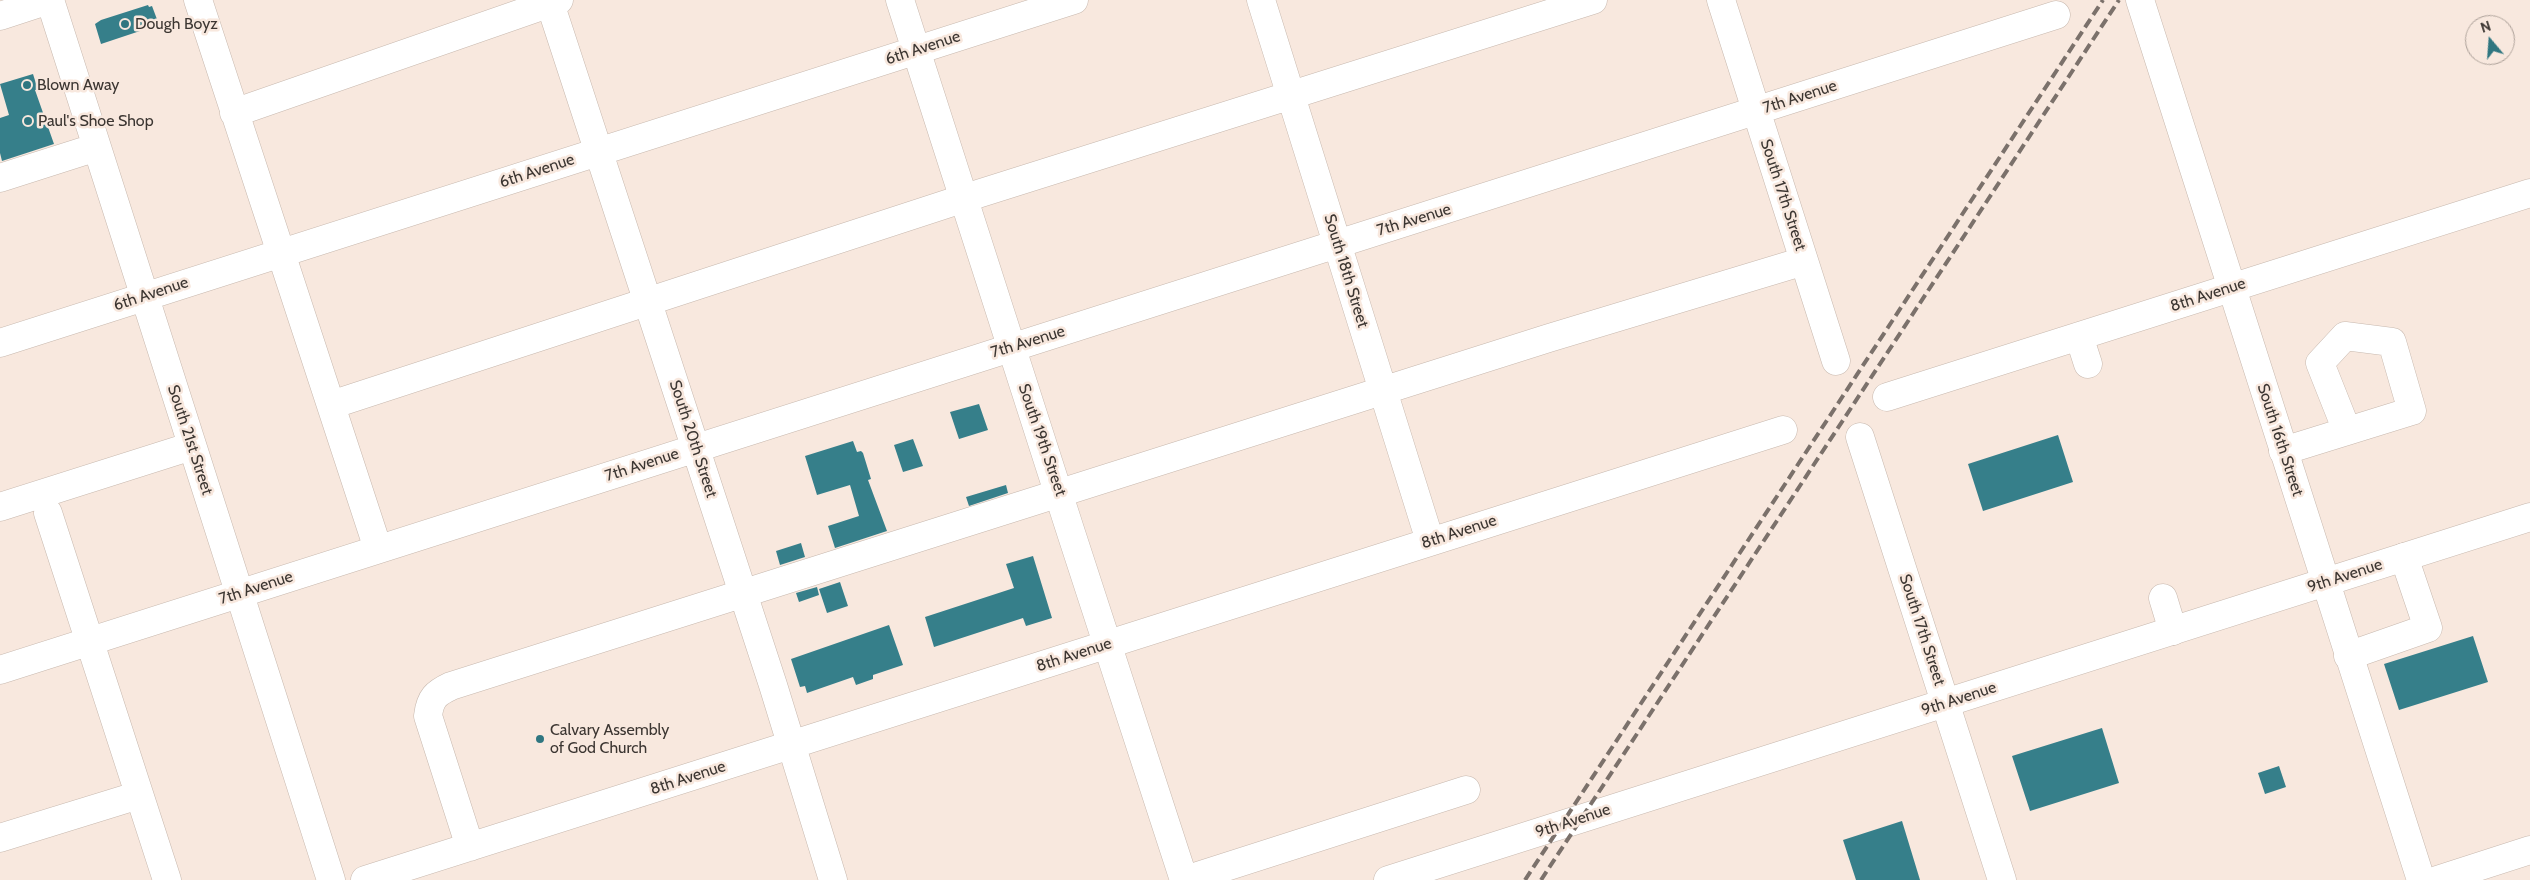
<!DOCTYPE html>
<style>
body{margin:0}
#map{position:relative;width:2530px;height:880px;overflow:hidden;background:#f8e8de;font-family:Cabin,sans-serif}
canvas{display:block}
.north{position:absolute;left:2465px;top:15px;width:50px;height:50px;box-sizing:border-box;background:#f8e8de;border:1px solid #ada199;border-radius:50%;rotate:342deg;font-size:14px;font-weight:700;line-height:20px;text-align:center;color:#3c3632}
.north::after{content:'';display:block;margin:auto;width:18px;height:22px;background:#2f7680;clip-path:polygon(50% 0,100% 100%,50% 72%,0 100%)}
</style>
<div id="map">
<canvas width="2530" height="880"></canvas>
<div class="north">N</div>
</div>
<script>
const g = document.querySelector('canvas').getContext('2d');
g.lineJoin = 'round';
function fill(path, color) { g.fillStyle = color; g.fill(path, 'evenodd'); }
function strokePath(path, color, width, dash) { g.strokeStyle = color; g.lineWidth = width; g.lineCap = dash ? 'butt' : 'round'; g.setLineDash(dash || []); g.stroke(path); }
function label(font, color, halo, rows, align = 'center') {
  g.font = font + ' Cabin,sans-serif'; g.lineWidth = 5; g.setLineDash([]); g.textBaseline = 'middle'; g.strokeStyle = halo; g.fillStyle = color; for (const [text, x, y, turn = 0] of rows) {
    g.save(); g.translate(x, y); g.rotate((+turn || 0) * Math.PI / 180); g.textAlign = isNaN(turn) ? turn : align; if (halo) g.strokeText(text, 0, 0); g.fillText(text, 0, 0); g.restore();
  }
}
const building = new Path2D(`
 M148,5L149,7L152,6L158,22L154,24L155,26L101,44L95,24L101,20Z
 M33,74L38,90H35L54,144L2,161L0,153V118L9,115L0,84Z
 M979,404L988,430L959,439L950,412Z
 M2058,435L2073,482L1983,511L1968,464Z
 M913,439L923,466L903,472L894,445Z
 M853,441L857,452L861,451L863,453L871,479L868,480L887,531L835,548L828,526L859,516L850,485L817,495L805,456Z
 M1006,485L1008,493L969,506L966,497Z
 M801,543L805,557L780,565L776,551Z
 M1033,556L1052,618L1026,626L1023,618L934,647L925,617L1014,588L1006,564Z
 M840,582L848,606L827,613L819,589Z
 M817,587L819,595L799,602L796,593Z
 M889,625L903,665L873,675V679L856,685L853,677L807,693L805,686L800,687L791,659Z
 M2473,636L2488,682L2399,710L2384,664Z
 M2102,728L2119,783L2030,811L2012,756Z
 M2279,766L2286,787L2265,794L2258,773Z
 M1902,821L1920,880H1856L1843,840Z`);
const minor = new Path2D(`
 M50,0L331,880
 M198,0L378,549
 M549,0L773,685L833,880
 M900,0C994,294 1088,587 1184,880
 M1261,0L1430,541
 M1721,0L1836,361
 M0,16L49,0
 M234,113L559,0
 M0,178L97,147
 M2079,336L2088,364
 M0,343L1074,0
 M1887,397L2530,193
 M331,405L965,198L1593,0
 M1860,437L2002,880
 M2283,451L2412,411L2392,342L2345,336L2320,363L2347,431
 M0,507L192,446
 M48,513L167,880
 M2163,598L2173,631
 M2348,656L2428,628L2404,557
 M0,670L2056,15
 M0,838L139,795
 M470,847L428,716C430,698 436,693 451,686L1549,338L1804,261
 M365,880L1783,430
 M1185,880L1466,790
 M2437,880L2530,850`);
const major = new Path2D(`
 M2140,0L2421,880
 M1388,880L2530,517`);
const rail = new Path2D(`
 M1525,880L2103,0
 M1541,880L2119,0`);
const markers = [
 [125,24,5,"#2f7680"],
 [27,85,5,"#2f7680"],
 [28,121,5,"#2f7680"],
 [540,739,5,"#2f7680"]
];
const poiNames = [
 ["Dough Boyz",135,24],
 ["Blown Away",37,85],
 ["Paul's Shoe Shop",38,121],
 ["Calvary Assembly",550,730],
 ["of God Church",550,748]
];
const streetNames = [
 ["6th Avenue",923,48,-18],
 ["7th Avenue",1800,97,-18],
 ["6th Avenue",537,171,-18],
 ["South 17th Street",1783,195,72],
 ["7th Avenue",1414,220,-17],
 ["South 18th Street",1346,271,73],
 ["6th Avenue",151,294,-18],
 ["8th Avenue",2208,295,-18],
 ["7th Avenue",1028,342,-17],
 ["South 20th Street",693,439,72],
 ["South 21st Street",190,440,72],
 ["South 19th Street",1042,440,71],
 ["South 16th Street",2280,440,72],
 ["7th Avenue",642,465,-18],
 ["8th Avenue",1459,532,-18],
 ["9th Avenue",2345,576,-18],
 ["7th Avenue",256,588,-18],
 ["South 17th Street",1922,630,72],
 ["8th Avenue",1074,655,-18],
 ["9th Avenue",1959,699,-18],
 ["8th Avenue",688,778,-18],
 ["9th Avenue",1573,821,-18]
];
fill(building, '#367f8a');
strokePath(minor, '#c7b8ae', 29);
strokePath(major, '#c7b8ae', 29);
strokePath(minor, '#fff', 28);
strokePath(major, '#fff', 28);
strokePath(rail, '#7b716b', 4, [10, 5]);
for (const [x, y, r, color] of markers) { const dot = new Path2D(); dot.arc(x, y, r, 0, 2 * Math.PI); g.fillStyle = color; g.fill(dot); strokePath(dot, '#f8e8de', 2); }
label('16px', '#3c3632', '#f8e8de', poiNames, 'left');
label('16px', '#3c3632', '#f8e8de', streetNames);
</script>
